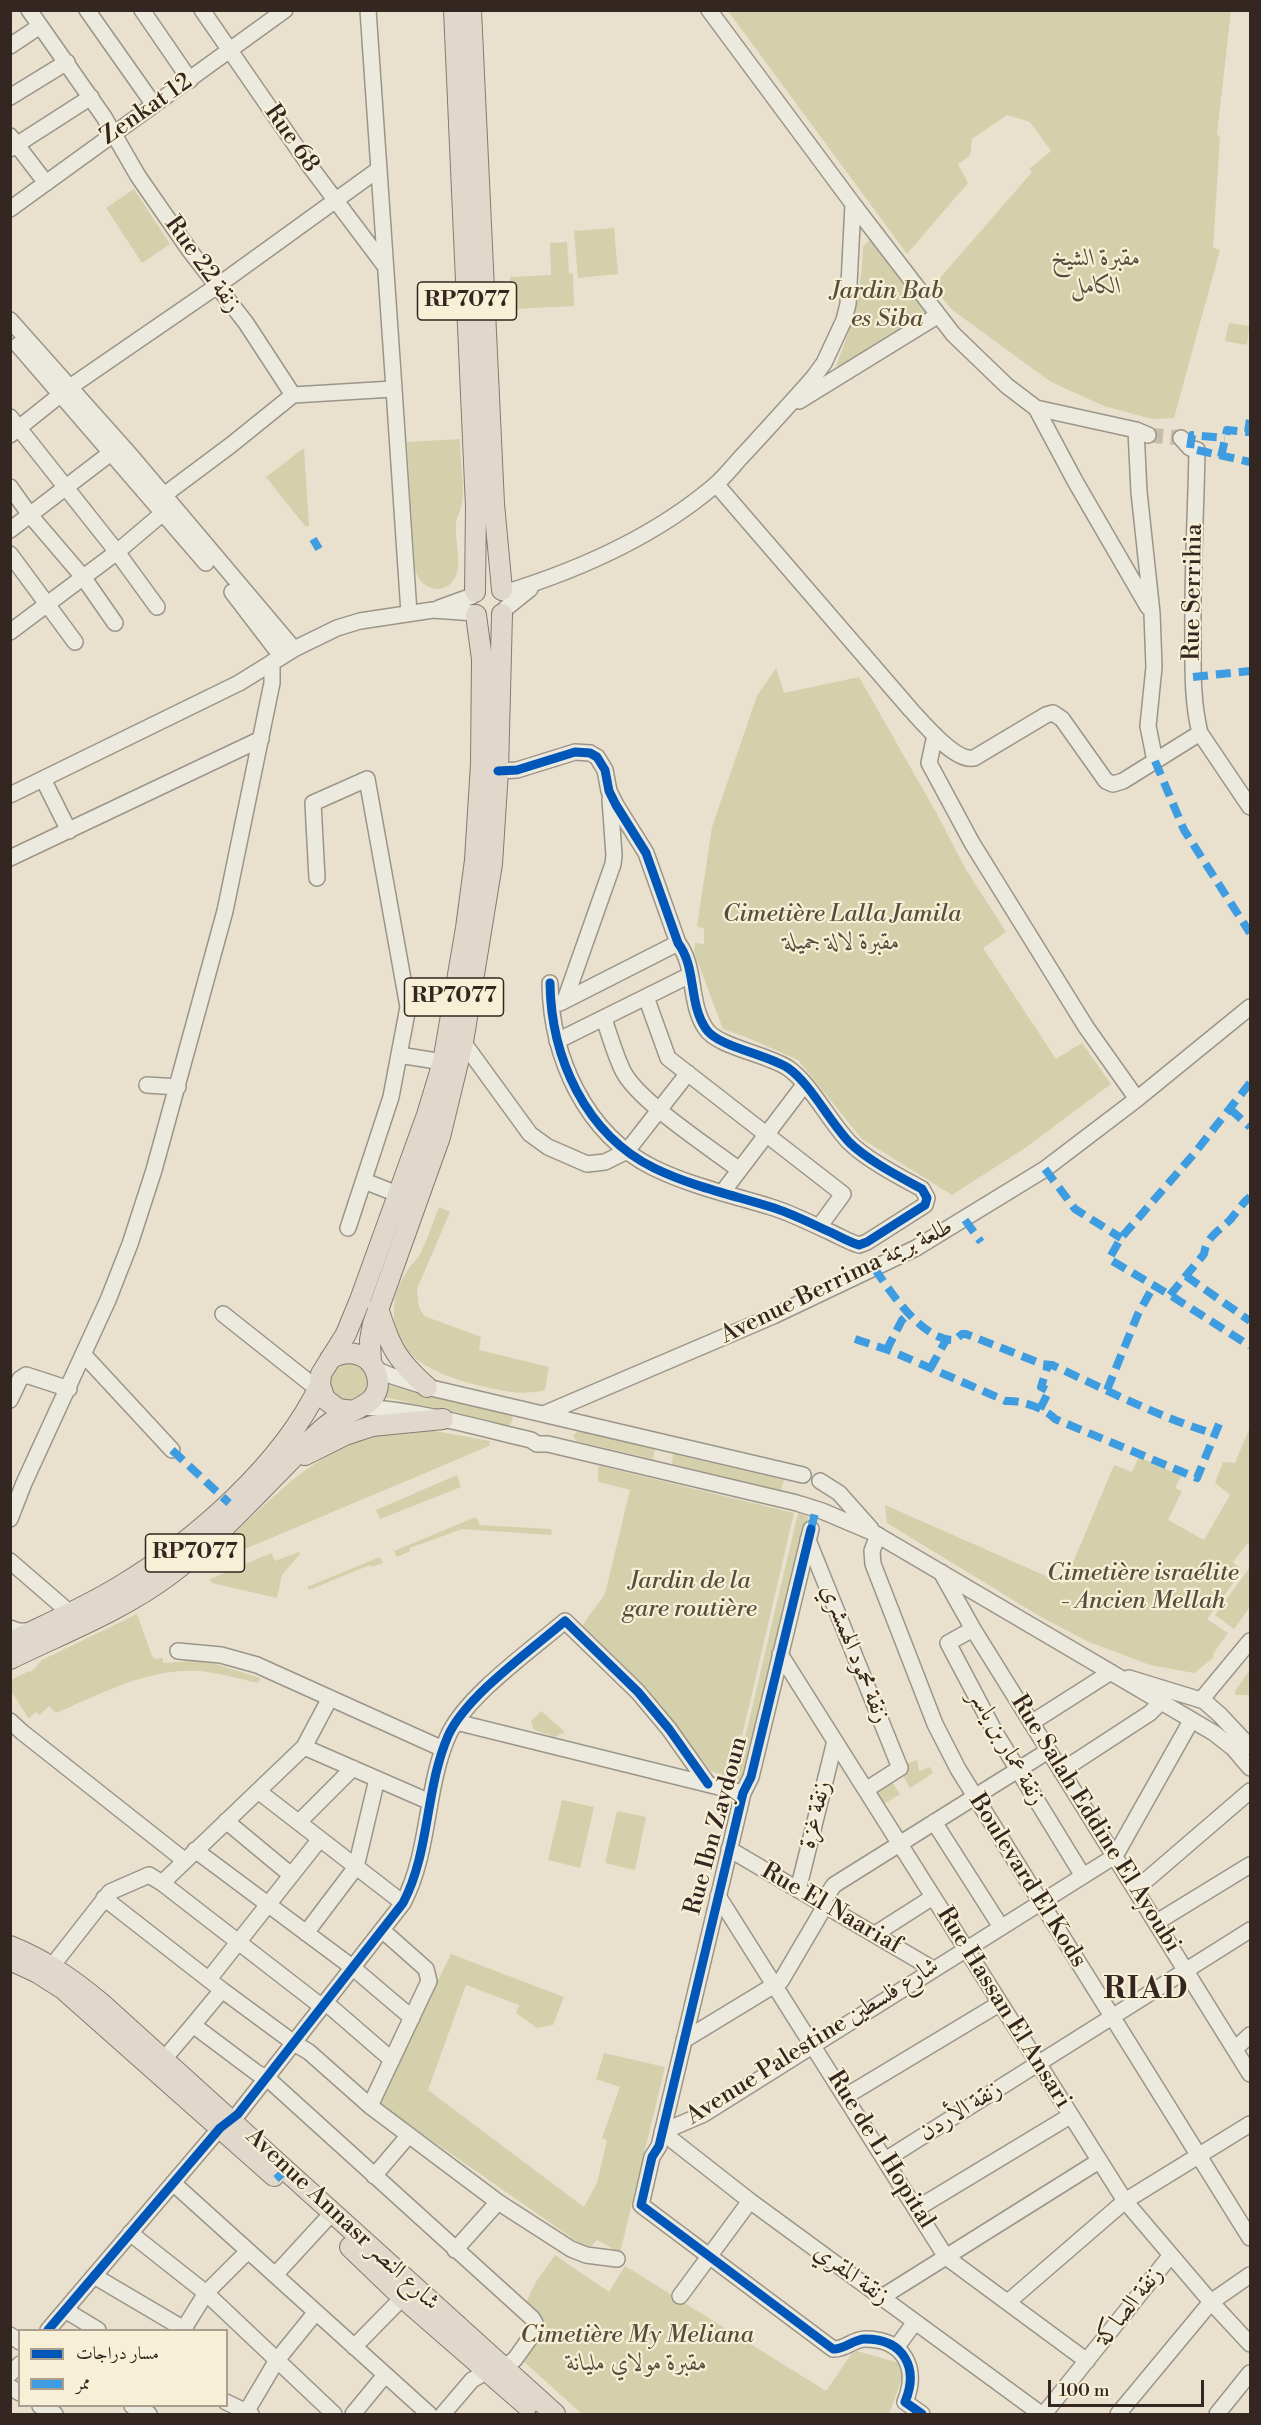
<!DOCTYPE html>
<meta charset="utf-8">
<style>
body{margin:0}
#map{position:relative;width:1261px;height:2425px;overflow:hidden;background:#e9e1ce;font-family:"Libre Bodoni",Amiri,serif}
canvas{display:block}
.frame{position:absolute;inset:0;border:12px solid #342620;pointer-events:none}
.legend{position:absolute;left:18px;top:2329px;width:210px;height:78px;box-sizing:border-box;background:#f8efd7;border:2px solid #aa9f8e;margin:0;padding:8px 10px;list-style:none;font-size:18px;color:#342620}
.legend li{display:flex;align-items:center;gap:12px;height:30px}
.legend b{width:30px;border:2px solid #aa9f8e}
.scale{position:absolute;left:1048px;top:2380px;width:156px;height:27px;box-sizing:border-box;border:3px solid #342620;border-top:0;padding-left:8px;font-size:18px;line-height:21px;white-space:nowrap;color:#342620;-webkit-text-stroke:4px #f8efd7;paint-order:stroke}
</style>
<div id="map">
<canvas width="1261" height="2425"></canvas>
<div class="frame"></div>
<ul class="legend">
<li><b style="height:8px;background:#0057b8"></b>مسار دراجات</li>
<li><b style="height:8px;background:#3e9ce0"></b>ممر</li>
</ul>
<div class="scale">100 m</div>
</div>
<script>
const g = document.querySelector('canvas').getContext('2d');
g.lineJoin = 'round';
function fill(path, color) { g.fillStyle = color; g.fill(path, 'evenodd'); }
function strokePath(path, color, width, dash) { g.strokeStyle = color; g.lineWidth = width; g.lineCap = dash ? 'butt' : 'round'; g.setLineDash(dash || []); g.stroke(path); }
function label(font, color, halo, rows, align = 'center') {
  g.font = font + ' "Libre Bodoni",Amiri,serif'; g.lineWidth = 4.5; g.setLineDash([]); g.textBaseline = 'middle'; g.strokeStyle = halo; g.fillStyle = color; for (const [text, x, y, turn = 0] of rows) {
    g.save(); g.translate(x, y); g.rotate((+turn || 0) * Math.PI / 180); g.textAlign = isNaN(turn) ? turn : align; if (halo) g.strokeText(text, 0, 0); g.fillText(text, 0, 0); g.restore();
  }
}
const green = new Path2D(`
 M728,11H1231L1217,134L1220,138L1213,248L1220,250L1174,418L1152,419L1104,406L1051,382L951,309L933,286L1032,172L1029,169L1051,151L1030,122L1007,115L972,139L970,156L958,164L968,183L907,254Z
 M134,189L170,244L142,263L106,208Z
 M614,228L618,274L578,278L574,231Z
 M870,240L877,242L928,315L839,369L836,366C854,321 861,294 863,246Z
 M567,242L569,273L573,274L574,306L512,309L510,277L551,275L550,243Z
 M1229,323L1249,326L1247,345L1225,341Z
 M460,439C460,460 465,484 462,504C461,510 457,516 456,522C454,539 463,562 455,578C443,598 418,588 415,568L407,442Z
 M304,448L309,526H305L266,477Z
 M776,668L784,693L859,677L937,814L965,868L1006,932L983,948L1056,1059L1082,1043L1111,1084L1025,1148L952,1195L862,1139L798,1060L746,1037L723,1029L694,952L695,943L704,944V929L697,926L712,827L757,696Z
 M439,1207L450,1212L417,1289L419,1307L424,1316L481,1337L479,1350L549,1367L545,1390C522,1396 504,1391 481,1386C441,1376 390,1359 394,1307C394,1296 400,1282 406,1273C409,1266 416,1261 420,1254C427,1240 433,1223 439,1207Z
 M356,1362L367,1370L369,1391L352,1404L333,1397L328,1377L336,1365Z
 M388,1385L511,1413L513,1420L509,1426L385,1397Z
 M1250,1427V1546L1247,1544L1233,1562L1242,1571L1207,1619L1228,1633L1213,1654L1214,1657L1194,1673L1150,1665L1089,1642L1041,1617L887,1523L885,1505L1064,1584L1114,1465L1132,1472L1139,1457L1181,1476L1175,1488L1182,1491L1168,1520L1204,1540L1230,1495L1215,1483L1223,1462L1235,1463Z
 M429,1430L490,1441L489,1446L207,1565L205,1561C258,1515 303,1455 374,1436C391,1431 412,1431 429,1430Z
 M579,1431L655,1449L653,1459L576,1441L573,1435Z
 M673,1454L788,1481L784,1480L781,1490L672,1464Z
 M600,1466L794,1513L742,1736L739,1735L727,1776L711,1771L645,1686L583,1626C589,1612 601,1604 606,1590L630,1490L599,1482L598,1480V1468Z
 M457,1475L461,1487L380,1519L376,1510Z
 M798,1513L808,1517L746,1773L740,1780L732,1781L738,1754L741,1755Z
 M476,1517L480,1525L551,1529L552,1535L462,1529L410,1548V1551L397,1557L394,1551Z
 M299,1552L300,1554L282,1575L277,1598L212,1583L210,1579L271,1553L275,1561Z
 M380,1557L383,1563L371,1567L370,1565L309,1590L307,1587Z
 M1250,1567V1607L1234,1629L1215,1615Z
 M137,1614L152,1656L156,1659L163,1658V1663L203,1660L260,1678L259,1683C240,1679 220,1673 200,1671C148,1668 103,1693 56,1713L49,1706L40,1715L35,1712L29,1719L11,1691V1680L27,1672L32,1671L42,1660Z
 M1250,1670V1695H1235V1691Z
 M541,1711L565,1732L555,1737L534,1730L531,1721Z
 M917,1760L919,1771L930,1767L933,1773L910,1788L901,1772L903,1765Z
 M890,1779L900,1794L884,1804L874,1789Z
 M562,1800L594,1807L580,1868L548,1860Z
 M617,1811L646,1817L635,1870L605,1863Z
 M451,1954L564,1997L553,2025L537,2028L516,2013L519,2005L466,1985L428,2090L584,2207L597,2183L607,2140L602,2138L620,2087L596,2079L604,2053L665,2067L620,2253L597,2240L588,2249L378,2103Z
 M555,2255L609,2292L625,2266L826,2391L852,2353L857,2351L899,2363L903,2376L889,2414H582L522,2360L544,2333L526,2302L536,2282Z`);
const minorTunnel = new Path2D(`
 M1148,435L1181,438`);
const minor = new Path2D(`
 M29,10L104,117L138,176L190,251L246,323L293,395
 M87,10L154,105
 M142,10L190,80
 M202,10L309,165L385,266
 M368,10C383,211 395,412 409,613
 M10,46L40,26
 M10,97L67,62
 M10,136L46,183
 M10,149L91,97
 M853,204L953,334L1007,386L1036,408L1136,430L1148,435
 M10,209L285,10
 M10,320L132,457L294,649
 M18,345L206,563
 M799,401L937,316
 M1036,408L1075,481L1148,607
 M10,417L117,552L157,607
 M1136,430L1139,492L1152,613L1154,667L1148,726L1155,761
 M10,435L70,387L217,286L379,169
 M1181,438L1190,448L1197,450C1196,512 1192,574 1193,636C1193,668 1192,701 1200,733L1250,807
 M716,484L911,710C924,724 955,762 974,758L1046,715L1053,713L1062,719L1106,781L1113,784L1123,781L1200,733
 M10,487L30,515L83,577L115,623
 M156,501L231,445L293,395L393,389
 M10,530L112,452
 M10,554L75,642
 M232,592L281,656
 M504,593C579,570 654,537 714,486C726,476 735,463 746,452C768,428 791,403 813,378L824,363L844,320L848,304L853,204L709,10
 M439,608L472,596
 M505,609L530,589
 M10,632L117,552L163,513
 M935,735L929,763L972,843L1086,1027L1137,1099
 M498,771L517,770L575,752L590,753L597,757L605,770L609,791L616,805L646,853L678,943C697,968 688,1003 706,1029C718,1047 767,1054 788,1068C810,1083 829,1121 849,1142C867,1160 900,1177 922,1189L927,1198L925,1205L867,1242L859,1245C849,1242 839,1236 830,1232C810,1223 791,1213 771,1207C732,1195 691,1186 654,1168C585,1134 551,1057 550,983
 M43,779L69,831
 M10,795L239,683L294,649L337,628L360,621L433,610L475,613
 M10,858L261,739
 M317,878L313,803L367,779L408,1007L391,1097L348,1228
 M646,997L668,1058L843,1194L819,1227
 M565,1000L613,864L614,855L610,799
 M560,1003L678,943
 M604,1019C610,1036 615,1055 623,1071C638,1101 709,1147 738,1169
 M557,1041L690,975
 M463,1042L530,1134L548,1147L587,1164L605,1162L627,1151L688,1073
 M399,1055L443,1062
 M147,1085L178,1087
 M364,1181L400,1195
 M722,1193L804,1085
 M223,1314L310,1383L320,1385
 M84,1355L172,1450
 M375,1369L392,1376L427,1387L803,1475
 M10,1400L20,1379L26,1375L69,1389
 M364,1407C421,1411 476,1427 531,1440L537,1444H548L797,1503
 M546,1413L773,1316L916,1248L1045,1169L1137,1099L1250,1007
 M820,1481L839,1493L871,1529
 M800,1504L822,1511L874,1533L1214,1733L1233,1748L1250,1768
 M10,1519L24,1483L108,1300L130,1244L154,1170L225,911L272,683V662
 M811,1529L751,1777L743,1793L659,2146L652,2157L641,2205L833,2349C845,2350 853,2339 865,2339C904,2339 919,2368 905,2402L922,2414
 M878,1535L872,1551L873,1564L935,1724L958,1769L1250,2238
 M808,1540L900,1768L867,1789
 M10,1561L69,1612
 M941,1572L973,1629L1250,2074
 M10,1628L18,1631H31
 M973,1629L948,1643L996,1734L1083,1876
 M178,1651L221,1655L257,1665L443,1749
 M780,1654L1125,2201L1211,2302L1250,2344
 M1129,1678L1204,1701L1220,1715L1250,1747
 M1201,1700L1250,1641
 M10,1721L22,1732L184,1860
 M456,1722L743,1793
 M1031,1723L1111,1672
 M304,1747L430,1802
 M1061,1771L1150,1713L1160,1703
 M258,1791L403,1903
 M226,1821L291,1875
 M299,1822L353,1768
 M934,1822L1001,1927
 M729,1849L933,1969
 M195,1850L352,1967L412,2018
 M162,1883L304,1747L330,1698
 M1136,1889L1250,1791
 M798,1890L835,1741
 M718,1896L946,2257L1087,2361
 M104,1898L222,1990L294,2043L309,2052L370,2106L498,2202L571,2249L586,2255L617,2259
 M821,1904L834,1885L1048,1751
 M1157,1922L1250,1865
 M306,1933L356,1867L377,1779
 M875,1934L933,1897
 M52,1966L110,1892L149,1875L162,1883L321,2006
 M209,1979L320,1839
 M222,1990L193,2025L257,2073L267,2078L532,2318L535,2323V2331L515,2359L509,2364L486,2372L472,2380L443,2414
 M325,2002L392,2060
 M684,2040L781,1981L825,1906
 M1235,2049L1250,2035
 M164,2059L193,2025
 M846,2096L999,2004
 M370,2106L429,1981L426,1969L382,1930
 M662,2132L704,2114L1115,1856L1191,1721
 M662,2132L750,2201L1041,2414
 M885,2160L1250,1930
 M374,2176L409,2135
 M173,2183L429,2414
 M916,2209L1070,2116
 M130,2233L206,2293L334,2414
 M455,2250L498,2202
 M275,2275L332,2213
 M94,2276L184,2329
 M680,2296L750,2201
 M882,2297L1099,2161
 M1008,2302L1125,2201L1250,2124
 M65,2310L98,2330
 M48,2330L220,2128L238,2114L403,1903C430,1852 425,1789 448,1736C466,1696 530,1651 565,1621L638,1692L669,1729L708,1784
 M183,2330L206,2293L248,2251
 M10,2335L20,2342
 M354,2347L409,2291
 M896,2348L915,2322
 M10,2374L20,2364
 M10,2387L20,2393
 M226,2402L251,2414
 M40,2406L55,2414
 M132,2406L149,2414
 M245,2414L277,2360L316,2312
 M353,2414L385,2375
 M1044,2414L1171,2255
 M1118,2414L1211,2302L1250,2275
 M1217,2414L1250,2373`);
const major = new Path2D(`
 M454,10L476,507L475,592
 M471,10L494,504L502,590
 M378,1308C390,1347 396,1359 427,1387
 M371,1363L370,1340L373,1324L440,1137L463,1042L492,864L498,771L502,614
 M353,1411L338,1409L325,1399L320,1385L321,1374L346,1334L360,1300L427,1115L443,1062L466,928L475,860L481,764L482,659L476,615
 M305,1455L345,1435L372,1426L443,1419
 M10,1642C47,1624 86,1607 120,1586C195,1541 282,1465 320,1385
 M10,1659C63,1633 121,1611 168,1576C223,1535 267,1482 317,1434C322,1429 328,1424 334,1420C352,1409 384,1405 377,1376C372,1353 348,1348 330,1359
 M10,1946C45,1960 72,1979 101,2003L555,2414
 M10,1960L38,1973L63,1989L274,2176
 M350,2247L403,2298L527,2406`);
const quiet = new Path2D(`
 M1190,448L1192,435L1225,438
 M1197,450L1250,462
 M1221,457L1227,430L1248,432L1250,419
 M313,539L319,549
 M1193,677L1250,671
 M1155,761L1184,830L1250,933
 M1250,1083L1193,1155L1121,1238L1109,1259L1170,1295L1250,1346
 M1230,1109L1250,1127
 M1045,1169L1075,1209L1121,1238
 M965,1220L981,1242
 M875,1269C890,1292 924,1342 955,1340L962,1334H966L1042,1364L1052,1365C1107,1390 1158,1417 1215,1434
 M1186,1276L1250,1321
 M1170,1295L1204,1254C1206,1237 1220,1230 1230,1220C1237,1212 1242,1203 1250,1197
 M855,1339L891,1351L1006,1401C1021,1400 1045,1408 1055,1419L1197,1478L1219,1424
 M886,1351L902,1320L909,1314
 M930,1369L946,1340
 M1107,1390L1138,1314L1153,1287
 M1040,1409L1049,1391L1041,1387L1048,1365
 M172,1450L229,1503
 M811,1529L816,1509
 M276,2179L286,2170`);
const cycleway = new Path2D(`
 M498,771L517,770L575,752L590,753L597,757L605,770L609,791L616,805L646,853L678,943C697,968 688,1003 706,1029C718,1047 767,1054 788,1068C810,1083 829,1121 849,1142C867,1160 900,1177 922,1189L927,1198L925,1205L867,1242L859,1245C849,1242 839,1236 830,1232C810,1223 791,1213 771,1207C732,1195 691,1186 654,1168C585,1134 551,1057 550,983
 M811,1529L751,1777L743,1793L659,2146L652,2157L641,2205L833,2349C845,2350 853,2339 865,2339C904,2339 919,2368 905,2402L922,2414
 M48,2330L220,2128L238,2114L403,1903C430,1852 425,1789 448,1736C466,1696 530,1651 565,1621L638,1692L669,1729L708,1784`);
const shields = [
 [467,301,99],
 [454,997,99],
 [195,1553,99]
];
const shieldNames = [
 ["RP7077",467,301],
 ["RP7077",454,997],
 ["RP7077",195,1553]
];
const streetNames = [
 ["Zenkat 12",147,110,-35],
 ["Rue 68",291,139,55],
 ["Rue 22 زنقة",202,265,54],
 ["Rue Serrihia",1194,592,-89],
 ["Avenue Berrima طلعة بريمة",837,1282,-26],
 ["زنقة محمود الهمشري",854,1654,68],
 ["زنقة عمار بن ياسر",1006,1748,60],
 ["زنقة غزة",816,1815,-76],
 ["Rue Salah Eddine El Ayoubi",1095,1824,58],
 ["Rue Ibn Zaydoun",717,1826,-75],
 ["Boulevard El Kods",1027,1881,58],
 ["Rue El Naariaf",831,1909,30],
 ["Rue Hassan El Ansari",1003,2008,58],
 ["Avenue Palestine شارع فلسطين",813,2042,-32],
 ["زنقة الأردن",961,2112,-32],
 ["Rue de L Hopital",880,2150,58],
 ["Avenue Annasr شارع النصر",342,2220,43],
 ["زنقة المقري",851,2275,36],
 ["زنقة الصاكة",1130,2307,-52]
];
const parkNames = [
 ["مقبرة الشيخ",1096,259],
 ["الكامل",1096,287],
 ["Jardin Bab",887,292],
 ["es Siba",887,320],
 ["Cimetière Lalla Jamila",842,915],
 ["مقبرة لالة جميلة",842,943],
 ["Cimetière israélite",1143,1574],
 ["- Ancien Mellah",1143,1602],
 ["Jardin de la",690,1582],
 ["gare routière",690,1610],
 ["Cimetière My Meliana",637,2336],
 ["مقبرة مولاي مليانة",637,2364]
];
const districtNames = [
 ["RIAD",1146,1991]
];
fill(green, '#d3d0ab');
strokePath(minorTunnel, '#c5bcab', 15, [15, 8]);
strokePath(minor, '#9b9589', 18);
strokePath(major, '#827c72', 22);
strokePath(minor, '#ece9df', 15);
strokePath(major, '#e0d8ca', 20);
strokePath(quiet, '#3e9ce0', 8, [15, 8]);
strokePath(cycleway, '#0057b8', 9);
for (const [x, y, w] of shields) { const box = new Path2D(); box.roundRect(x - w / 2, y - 19, w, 38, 4.5); g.fillStyle = '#f8efd7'; g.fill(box); strokePath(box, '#342620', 1.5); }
label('bold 22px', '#342620', null, shieldNames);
label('24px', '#342620', '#f8efd7', streetNames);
label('italic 24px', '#574d3c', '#f8efd7', parkNames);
g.letterSpacing = '1.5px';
label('bold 30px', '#342620', '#f8efd7', districtNames);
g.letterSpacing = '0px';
</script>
